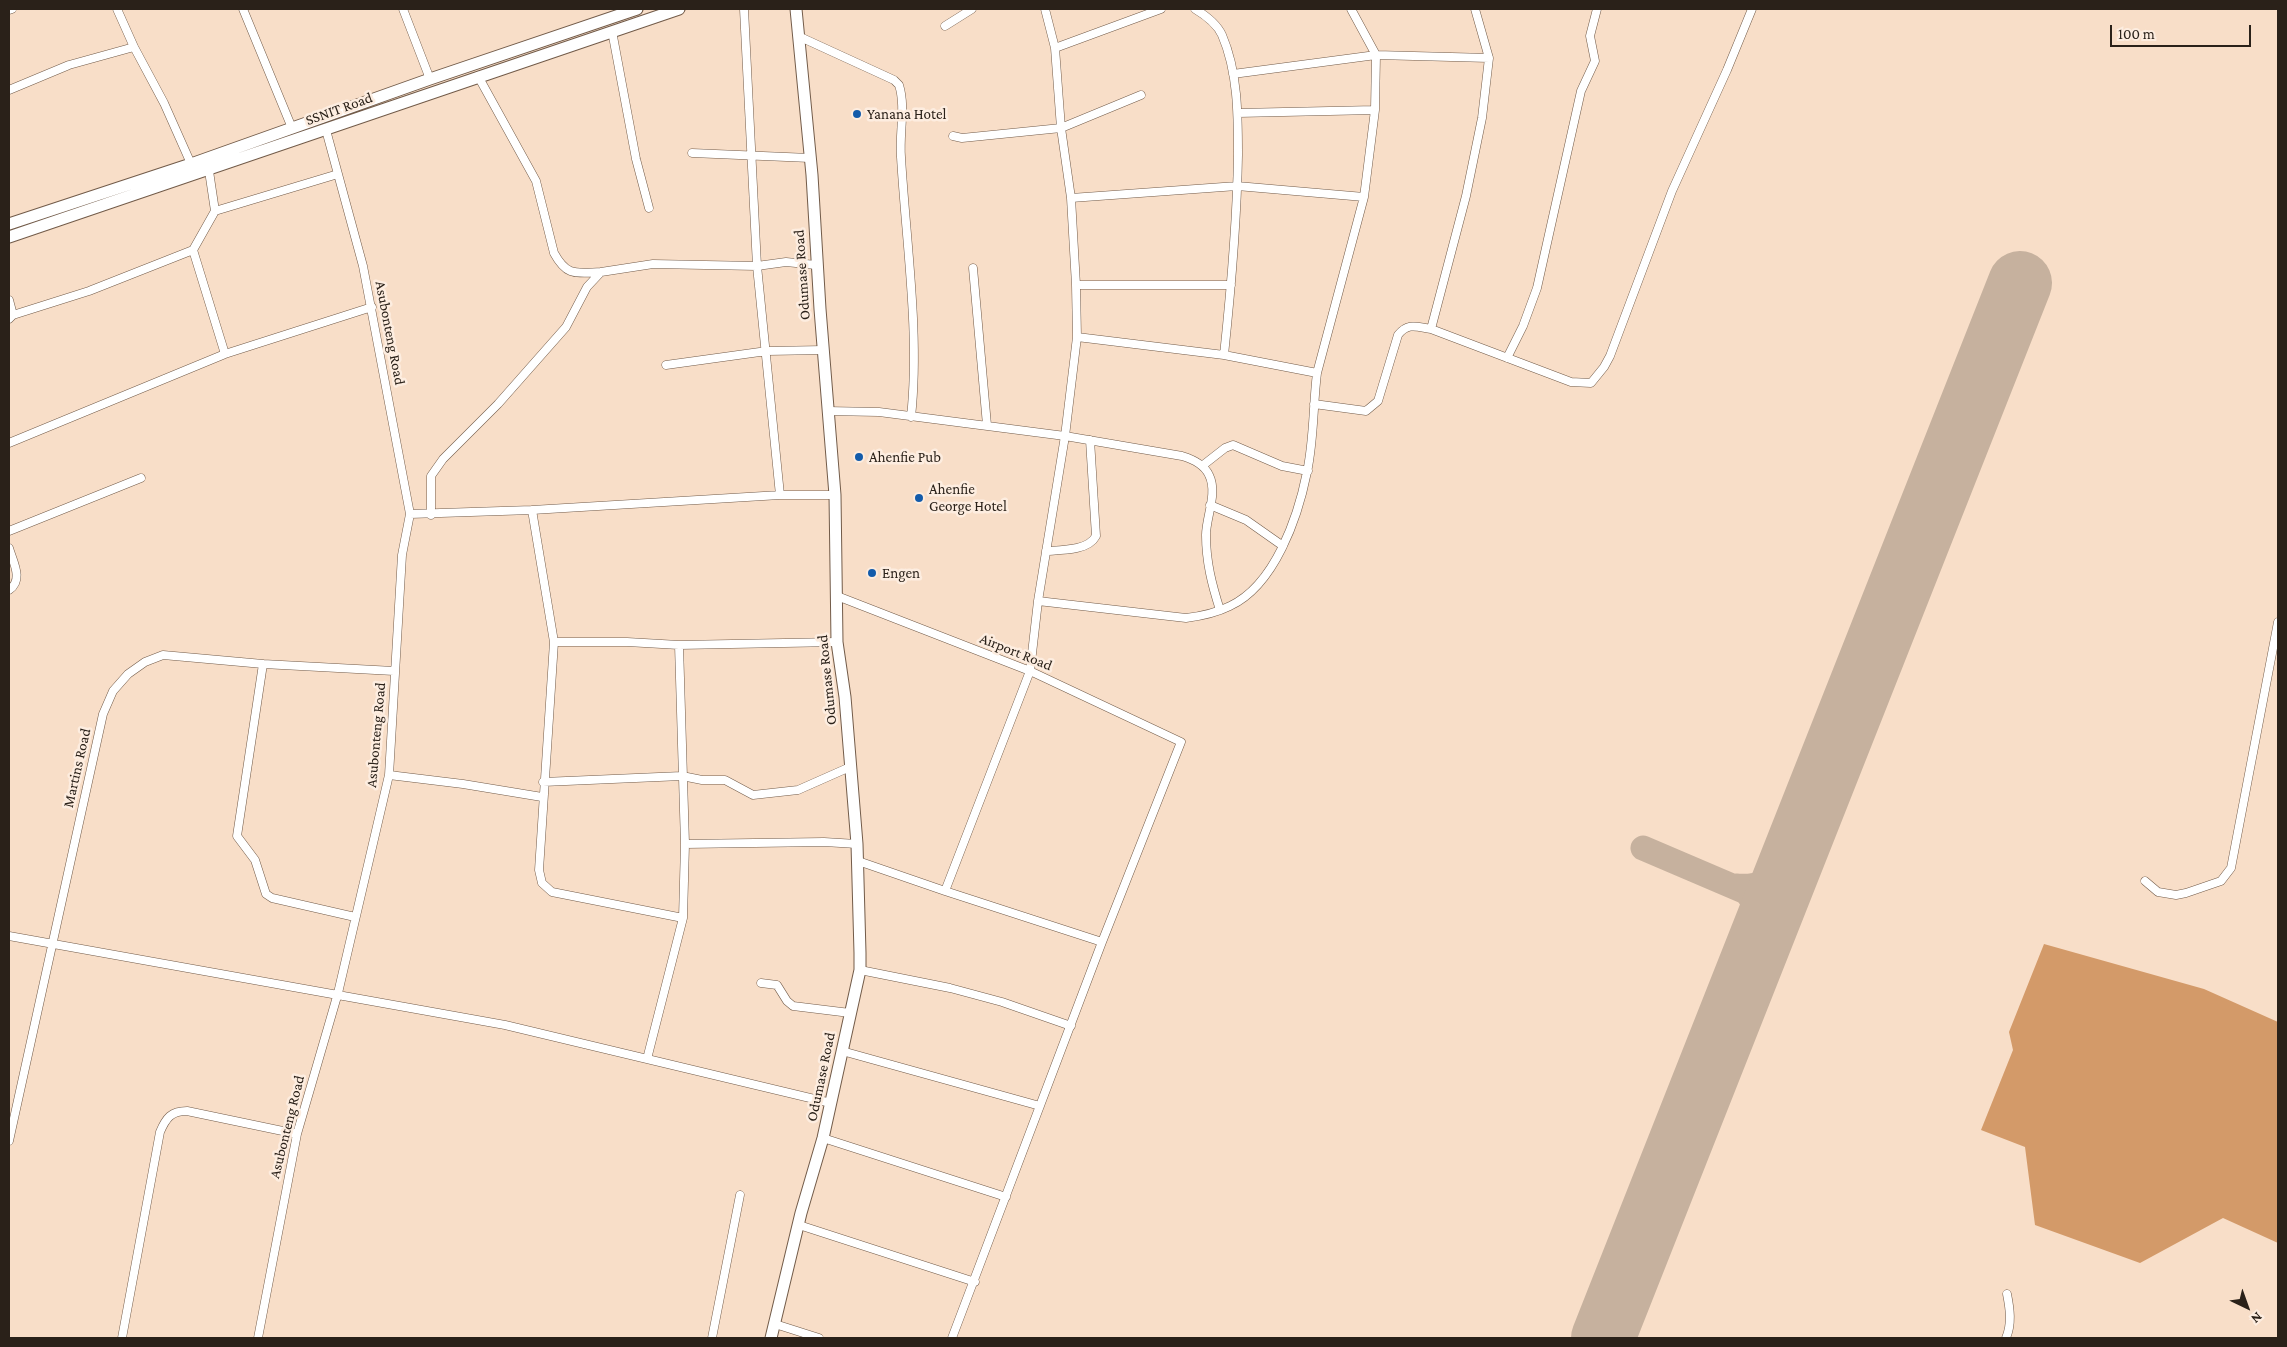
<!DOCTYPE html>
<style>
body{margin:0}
#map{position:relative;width:2287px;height:1347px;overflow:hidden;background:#f8dec8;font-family:"Crimson Pro",serif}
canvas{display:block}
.frame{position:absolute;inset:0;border:10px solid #2a2119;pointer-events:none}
.north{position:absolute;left:2222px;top:1282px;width:50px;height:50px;-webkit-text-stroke:4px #fdede0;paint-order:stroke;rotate:138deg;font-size:14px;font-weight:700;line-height:20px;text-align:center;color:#2a2119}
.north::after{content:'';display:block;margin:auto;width:18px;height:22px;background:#2a2119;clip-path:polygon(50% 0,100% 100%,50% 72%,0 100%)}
.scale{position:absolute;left:2110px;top:25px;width:141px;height:22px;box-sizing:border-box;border:2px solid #2a2119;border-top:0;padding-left:6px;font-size:15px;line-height:18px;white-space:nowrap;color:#2a2119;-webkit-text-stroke:4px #fdede0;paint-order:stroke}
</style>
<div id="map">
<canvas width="2287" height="1347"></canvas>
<div class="frame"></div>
<div class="north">N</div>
<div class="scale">100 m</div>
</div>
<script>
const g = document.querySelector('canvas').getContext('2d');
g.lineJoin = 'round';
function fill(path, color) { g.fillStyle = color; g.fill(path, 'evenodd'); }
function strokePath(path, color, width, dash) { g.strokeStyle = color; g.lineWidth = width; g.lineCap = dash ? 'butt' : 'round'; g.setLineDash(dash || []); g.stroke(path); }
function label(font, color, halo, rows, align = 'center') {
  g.font = font + ' "Crimson Pro",serif'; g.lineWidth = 5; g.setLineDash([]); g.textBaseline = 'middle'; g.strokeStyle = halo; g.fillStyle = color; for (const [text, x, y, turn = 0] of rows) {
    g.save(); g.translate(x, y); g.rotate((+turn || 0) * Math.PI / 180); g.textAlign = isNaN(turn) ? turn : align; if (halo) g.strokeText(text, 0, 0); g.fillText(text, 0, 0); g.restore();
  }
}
const forest = new Path2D(`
 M2044,944L2204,989L2278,1022V1243L2223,1218L2140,1263L2035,1225L2025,1147L1981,1130L2013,1050L2009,1032Z`);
const taxiway = new Path2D(`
 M1643,848L1746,892C1758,905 1760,921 1761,939
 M1736,886C1760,888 1774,880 1791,862`);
const runway = new Path2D(`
 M1603,1338L2020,283`);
const street = new Path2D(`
 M117,9L134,47L164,103L192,166
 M243,9L292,128
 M403,9L430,79
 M744,9L757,266L780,495
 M1195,9C1205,15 1217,24 1222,35C1238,72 1238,115 1238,155C1237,222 1231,289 1224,355
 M1475,9L1489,58
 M9,10L12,9
 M945,26L972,9
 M612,31L636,159L649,208
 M798,36L894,80L899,85C906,107 899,134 901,157C906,242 920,334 911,417
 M1055,48L1161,9
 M1233,74L1376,55L1489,58L1482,118L1466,196L1431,329C1417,327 1408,322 1398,335L1378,401L1366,411L1314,404
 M478,76L536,181L554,253C567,277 576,273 601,272
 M9,90L69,65L134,47
 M1238,113L1375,110
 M953,136L962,138L1061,128L1141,95
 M692,153L810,158
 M209,171L215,211L193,250L225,354
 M1071,198L1237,186L1364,197
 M215,211L338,174
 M973,268L987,425
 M1076,285H1231
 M9,300L13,315L9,319
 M13,315L89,291L193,250
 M1431,329L1571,382L1591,383L1604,367L1610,356L1672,191L1727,70L1752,9
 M1507,358L1523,326L1537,288L1581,91L1595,61L1590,36L1597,9
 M666,365L767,351L824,350
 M1317,373L1364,197L1375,110L1376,55L1351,9
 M827,411L879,412L1065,436L1077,337L1076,285L1071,198L1061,128L1055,48L1045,9
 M9,443L225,354L372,307
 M1202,466L1225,448L1233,445L1282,466L1308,471
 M1210,505L1246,520L1283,546
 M532,510L780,495H835
 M410,514L532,510L554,642H627L679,645L837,642
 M431,515V476L443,459L498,404L566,327L587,287L601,272L653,264L757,266L786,262L816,265
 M9,531L141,478
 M9,548C13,562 24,580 9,590
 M1046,551C1061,550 1088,551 1096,536L1090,440
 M837,596L1030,671L1181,742L1102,942L952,1338
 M1038,601L1186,618C1202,616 1216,613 1230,606C1275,585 1298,517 1307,472C1314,440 1313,405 1317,373L1224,355L1077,337
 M554,642L539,870L542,883L552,892L683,918
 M263,664L237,836L255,860L266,894L272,898L355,917
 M389,775L463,784L542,797
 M543,782L682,776L702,780H725L753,795L798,790L850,767
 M685,844L824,842L857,844
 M858,861L945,891L1102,942
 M2145,881L2158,892L2176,895L2186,893L2221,881L2231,868L2278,622
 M945,891L1030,671L1038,601L1065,436L1182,456C1192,459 1204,464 1209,475C1218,493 1206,517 1206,535C1206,562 1212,585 1220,610
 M9,936L505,1025L831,1103
 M860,970L950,988L1002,1002L1071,1026
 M761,983L777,985L787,1001L793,1006L850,1013
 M842,1051L1040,1106
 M647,1059L683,918L685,844L679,645
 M823,1138L1006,1197
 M9,1141L103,714L113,691L128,674L145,662L163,655L263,664L394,671
 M799,1225L975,1282
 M775,1324L819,1338
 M122,1338L160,1132C166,1118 171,1111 187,1111L297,1134
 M258,1338L297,1134L338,993L389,775L402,555L410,514L363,266L326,130
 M712,1338L740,1195
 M2006,1338C2012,1324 2010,1309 2007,1294`);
const secondary = new Path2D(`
 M9,224L191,164L430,79L637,9
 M9,237L679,9
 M771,1338L801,1213L823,1138L860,970V953L857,844L845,697L837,642L835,495L820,309L812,175L796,9`);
const markers = [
 [857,114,5,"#135baa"],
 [859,457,5,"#135baa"],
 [919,498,5,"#135baa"],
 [872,573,5,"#135baa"]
];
const streetNames = [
 ["SSNIT Road",339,109,-20],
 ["Odumase Road",802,275,-94],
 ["Asubonteng Road",390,333,79],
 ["Airport Road",1016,652,22],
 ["Odumase Road",827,680,-96],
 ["Asubonteng Road",376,735,-85],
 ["Martins Road",77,768,-77],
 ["Odumase Road",821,1077,-78],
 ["Asubonteng Road",287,1127,-76]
];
const poiNames = [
 ["Yanana Hotel",867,114],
 ["Ahenfie Pub",869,457],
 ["Ahenfie",929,489],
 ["George Hotel",929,506],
 ["Engen",882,573]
];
fill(forest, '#d39a69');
strokePath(taxiway, '#c6b19e', 25);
strokePath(runway, '#c6b19e', 64);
strokePath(street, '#725b49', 9);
strokePath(secondary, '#725b49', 13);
strokePath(street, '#fff', 8);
strokePath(secondary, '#fff', 11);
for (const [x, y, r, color] of markers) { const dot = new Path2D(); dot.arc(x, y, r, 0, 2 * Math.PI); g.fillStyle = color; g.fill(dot); strokePath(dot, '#fdede0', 2); }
label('15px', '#2a2119', '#fdede0', streetNames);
label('15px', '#2a2119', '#fdede0', poiNames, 'left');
</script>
